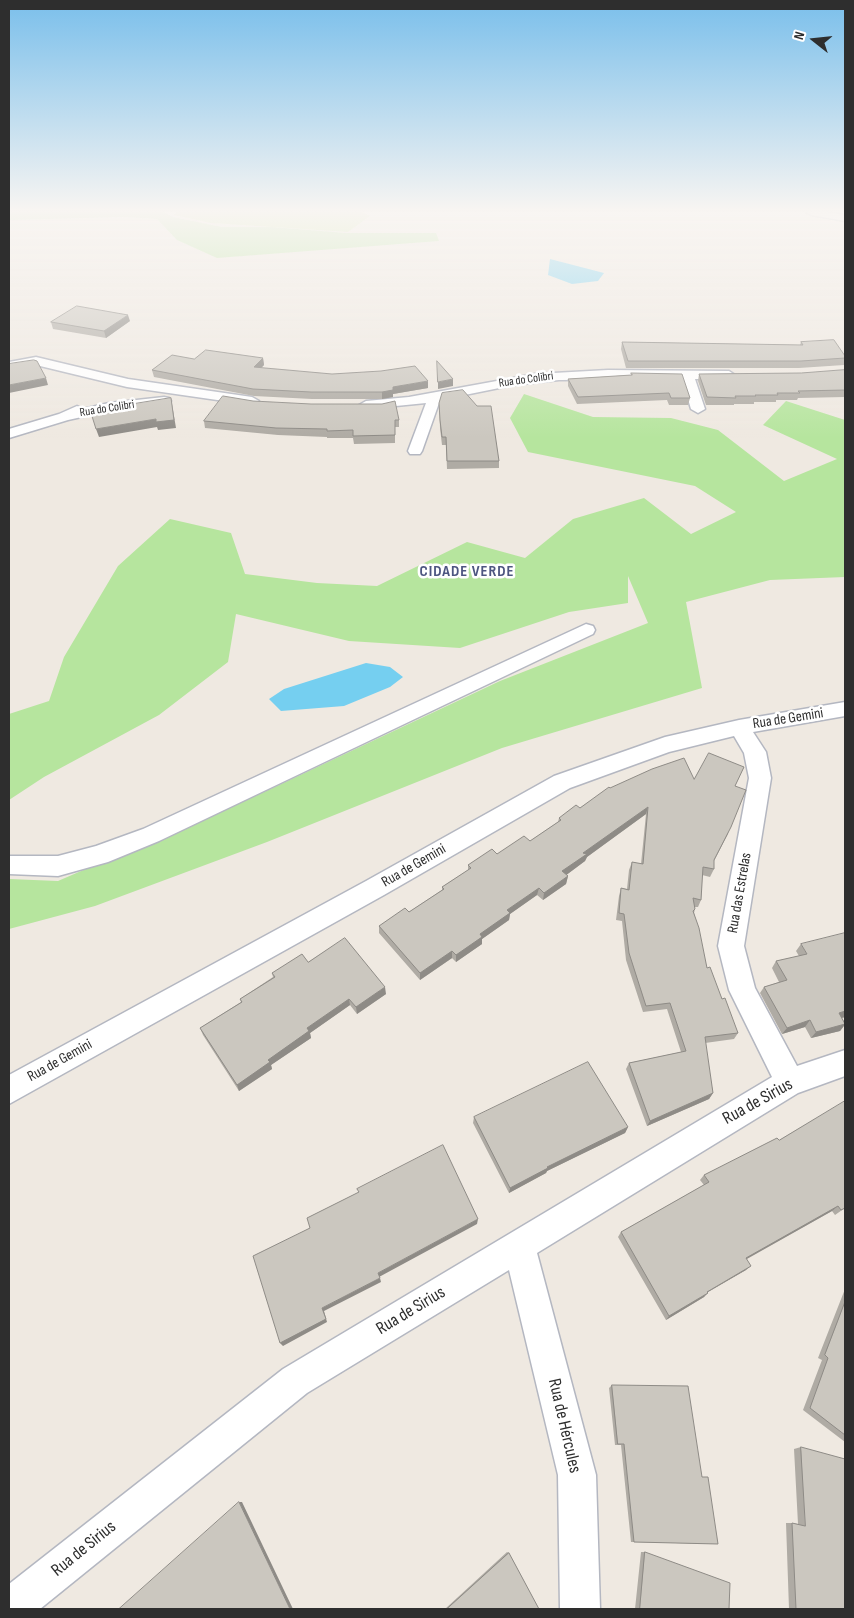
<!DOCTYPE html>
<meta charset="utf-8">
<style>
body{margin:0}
#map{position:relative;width:854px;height:1618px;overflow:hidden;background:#efe9e1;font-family:"Sofia Sans Condensed",sans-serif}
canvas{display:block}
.frame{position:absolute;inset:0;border:10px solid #2e2e2e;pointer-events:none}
.north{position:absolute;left:789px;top:15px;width:50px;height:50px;-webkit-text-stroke:4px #fff;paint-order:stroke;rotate:286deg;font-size:14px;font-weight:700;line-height:20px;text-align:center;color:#2e2e2e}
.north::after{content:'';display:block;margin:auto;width:18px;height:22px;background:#2e2e2e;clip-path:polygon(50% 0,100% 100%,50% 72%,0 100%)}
</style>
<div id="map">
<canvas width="854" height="1618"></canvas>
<div class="frame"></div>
<div class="north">N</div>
</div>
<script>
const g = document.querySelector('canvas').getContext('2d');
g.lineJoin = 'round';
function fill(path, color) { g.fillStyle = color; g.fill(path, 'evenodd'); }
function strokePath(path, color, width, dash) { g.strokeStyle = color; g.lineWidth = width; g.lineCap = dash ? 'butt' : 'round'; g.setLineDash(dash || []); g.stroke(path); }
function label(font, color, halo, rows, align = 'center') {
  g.font = font + ' "Sofia Sans Condensed",sans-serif'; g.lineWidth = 5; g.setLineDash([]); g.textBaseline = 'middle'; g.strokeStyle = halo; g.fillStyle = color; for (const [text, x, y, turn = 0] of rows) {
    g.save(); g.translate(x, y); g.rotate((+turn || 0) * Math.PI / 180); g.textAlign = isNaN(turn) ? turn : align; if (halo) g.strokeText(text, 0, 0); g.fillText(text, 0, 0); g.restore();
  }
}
const green = new Path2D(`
 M9,212H163L173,217L222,227H273L346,233H436L439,241L217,258L177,240L157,219L125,217L9,220Z
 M524,394L593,417L671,418L718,430L784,481L837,459L763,425L786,401L845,420V577L770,580L686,602L702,688L502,748L267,842L95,906L9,929V879L58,881L264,792L500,681L648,623L628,576V603L569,612L460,648L349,641L236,614L228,662L159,715L44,777L9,800V714L49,701L64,657L118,566L170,519L231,533L245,574L317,583L377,586L467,542L525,558L573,519L644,498L691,534L736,512L695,486L528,452L510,418Z`);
const pitch = new Path2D(`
 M177,212H362L370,216L348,232L211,223L174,215Z`);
const water = new Path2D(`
 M550,259L604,273L598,281L572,284L548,275Z
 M366,663L390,667L403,677L390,687L344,706L281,711L269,699L284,689Z`);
const minor = new Path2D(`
 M806,212H827L845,215V221L811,215Z
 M36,357L128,379L252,397L259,401L252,405L127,387L36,365L9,370V362Z
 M608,370L729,371L735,375L729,379H695L705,409L698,413L691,409L682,379L559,380L514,385L440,400L422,451L420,454H410L408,451L426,403L366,409L359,405L366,401L409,397L535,374Z
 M164,397L169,398L171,401L169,404L109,411L68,420L9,438V429L59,414L77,406L83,409L109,403Z
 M586,624L593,626L595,630L593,634L159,841L108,862L58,876L9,874V856H58L96,846L143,829Z
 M845,702V716L753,732L766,752L771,778L744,946L755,988L797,1066L845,1050V1076L798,1093L537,1253L596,1475L600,1609H560L558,1475L509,1270L307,1393L40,1609H9V1584L283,1369L772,1077L729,990L718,946L749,778L744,753L734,736L669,752L570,788L384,895L9,1104V1075L366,881L554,776L665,737L739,720Z`);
const wall = new Path2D(`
 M130,321L106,338L53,329L51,322Z
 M622,342L800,345L801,342L845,356V362L844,365L799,368H626L621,349Z
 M263,358L264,365L261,368L428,388L393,394V397L382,399H312L254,396L154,377L152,370L194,359Z
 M845,370V397L798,398L797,400H776V402H754V404H734V405H706L698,381L699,374L801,373Z
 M631,373L690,398L688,405H669L667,400L577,404L568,386V379L631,375Z
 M253,401L399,420V427H395V443L354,444L353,438H327V437L278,435L205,428L204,421Z
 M439,403L499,461V468L447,469L446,445H442L440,428Z
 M744,767L735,786L728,834L714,861V869L710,877L702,875L701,900L698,907H695V909L694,913L707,968L738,1033L734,1039L705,1043L713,1093L709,1099L647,1126L626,1069L629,1063L681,1052L667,1009L643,1012L626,960L622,921L616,920L619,896L621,888L627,889L629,870L632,862L641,864L646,814L587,857L585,861L566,875L568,876L566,884L543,900L537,895L510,914L509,920L482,939V944L456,962L452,958L420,980L379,933V926L409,912L442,890V887L468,870V865L530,841L558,822L559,818L580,808L610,788L694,779Z
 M801,944L845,1017L842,1018L845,1023V1025L840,1031L811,1038L805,1027L782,1034L760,993L764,987L779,982L772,968L776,961L799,956L796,951Z
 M308,962L386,994L357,1014L350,1005L310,1033L311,1038L271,1065L272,1069L239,1091L203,1035L200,1028L241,1002L240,999L273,977L272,973Z
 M474,1117L628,1127L625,1133L547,1171L546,1173L509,1193L473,1123Z
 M779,1140L845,1208L835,1215L832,1211L747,1259L746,1270L707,1292L704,1297L666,1320L618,1237L621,1232L704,1185L700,1180L704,1175Z
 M845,1289V1442L803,1410L822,1360L818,1358Z
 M612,1385L702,1477L718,1544L631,1542L621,1445H615L609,1388Z
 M801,1447L845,1609H789L786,1523H792L798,1524L794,1449Z
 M507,1552L509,1553L539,1609H445Z
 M641,1552H645L729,1609H635Z`);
const shadedWall = new Path2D(`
 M128,315L130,321L106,338L104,331Z
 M263,358L264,365L255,374L254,367Z
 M46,378L48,385L9,393V385Z
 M453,379V386L438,389V382Z
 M428,381V388L393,394V397L382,399V392L393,387Z
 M171,398L176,428L158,430L157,427L99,437L96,429L156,419Z
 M648,807L646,814L587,857L585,861L561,879L562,871L583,853Z
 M568,876L566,884L543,900L544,893Z
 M539,888L537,895L510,914L509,920L482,939V944L456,962V955L507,910Z
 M452,951V958L420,980V973Z
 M385,987L386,994L357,1014L356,1007Z
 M349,999L350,1005L310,1033L311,1038L271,1065L272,1069L239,1091L237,1085L307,1028Z
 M845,1011V1017L834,1020L839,1013Z
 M810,1020L805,1027L782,1034L787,1028Z
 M845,1024L840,1031L811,1038L816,1032Z
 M713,1093L709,1099L647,1126L650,1121Z
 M628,1127L625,1133L547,1171L546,1173L509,1193L510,1188L547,1167Z
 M838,1206L832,1211L741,1262L746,1258Z
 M478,1219L477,1224L379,1277L378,1273Z
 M751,1266L746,1270L703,1295L707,1292Z
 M380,1278L381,1282L324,1311L327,1322L283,1346L280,1343L322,1308Z
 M708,1293L704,1297L666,1320L669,1316Z
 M239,1502H242L293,1609H290Z`);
const building = new Path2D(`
 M77,306L128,315L104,331L51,322Z
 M834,340L845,356V358L801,361H628L622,342L803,345L801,342Z
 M206,350L263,358L254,367L332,374L381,371L415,366L428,381L393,387V390L382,392H311L253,389L152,370L172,355L194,359Z
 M34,360L37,361L46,378L9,385V364Z
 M437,361L453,379L438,382Z
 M845,370V390L798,391L800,393H777L778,395H755L756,396H735L736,398L707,397L699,374L801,373Z
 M631,373L682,374L690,398H671L669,393L578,397L568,379L632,375Z
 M463,390L477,406H491L499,461H447L446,437H442L440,420L439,403L442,393Z
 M223,396L253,401L311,404H382L395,401L399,420H395V435L353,436V430L327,431V429L276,428L204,421Z
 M171,398L174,420L156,422V419L96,429L91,413L122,407V406Z
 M709,753L744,767L735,786L746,790L731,827L714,860V869L703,867L701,900L693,898L695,909L693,911L699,928L707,968L710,967L722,999L725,998L738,1033L705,1037L713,1093L650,1121L629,1063L686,1051L670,1003L646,1006L629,953L624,914L619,913L621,888L629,890L632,862L643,864L648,807L583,853L587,854L562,871L568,876L544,893L539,888L507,910L510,913L480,934L482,937L456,955L452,951L420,973L379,926L405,908L409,912L444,889L442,887L471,868L468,865L492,849L497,854L524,836L530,841L561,820L559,818L576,805L580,808L609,787L610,788L652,769L684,758L694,779Z
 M845,933V1011L839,1013L845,1024L816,1032L810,1020L787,1028L764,987L787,980L776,961L807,954L801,944Z
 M345,938L385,987L356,1007L349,999L307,1028L309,1031L268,1060L270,1062L237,1085L200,1028L242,1002L240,999L275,977L272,973L302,954L308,962Z
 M588,1062L628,1127L547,1167L548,1168L510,1188L474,1117Z
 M845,1101V1208L841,1210L838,1206L746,1258L751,1266L707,1292L708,1293L669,1316L621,1232L709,1182L704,1175L777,1138L779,1140Z
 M443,1145L478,1219L378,1273L380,1278L322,1308L326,1319L280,1343L253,1256L310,1228L307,1218L359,1192L357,1189Z
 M845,1302V1435L810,1408L828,1358L825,1355Z
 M612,1385L688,1386L702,1477H708L718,1544L634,1542L624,1444H618Z
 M801,1447L845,1459V1609H796L792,1523L805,1526Z
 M239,1502L290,1609H119Z
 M645,1552L730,1583L729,1609H640Z
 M509,1553L539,1609H447Z`);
const farStreetnames = [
 ["Rua do Colibri",526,380,-8],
 ["Rua do Colibri",107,409,-9]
];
const streetNames = [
 ["Rua de Gemini",788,719,-9],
 ["Rua de Gemini",414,866,-30],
 ["Rua das Estrelas",740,893,-80],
 ["Rua de Gemini",60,1061,-29]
];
const farDistrictnames = [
 ["CIDADE VERDE",467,572]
];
const nearStreetnames = [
 ["Rua de Sirius",758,1102,-29],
 ["Rua de Sirius",411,1311,-31],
 ["Rua de Hércules",564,1426,77],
 ["Rua de Sirius",84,1549,-39]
];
fill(green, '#b6e59e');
fill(pitch, '#c9ec9a');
fill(water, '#75cff0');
strokePath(minor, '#b4b7c1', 3);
fill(minor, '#fff');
fill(wall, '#afaba4');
fill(shadedWall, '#8e8b86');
fill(building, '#cbc7bf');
strokePath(building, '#8e8b86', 1);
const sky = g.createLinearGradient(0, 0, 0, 438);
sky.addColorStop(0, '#7abfeb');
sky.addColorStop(0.48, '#f8f5f2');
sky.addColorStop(1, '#f8f5f200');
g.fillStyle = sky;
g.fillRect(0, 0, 854, 438);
label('12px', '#2e2e2e', '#fff', farStreetnames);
label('15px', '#2e2e2e', '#fff', streetNames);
g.letterSpacing = '1px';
label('bold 16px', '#4d5680', '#fff', farDistrictnames);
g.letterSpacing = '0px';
label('18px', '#2e2e2e', '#fff', nearStreetnames);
</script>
